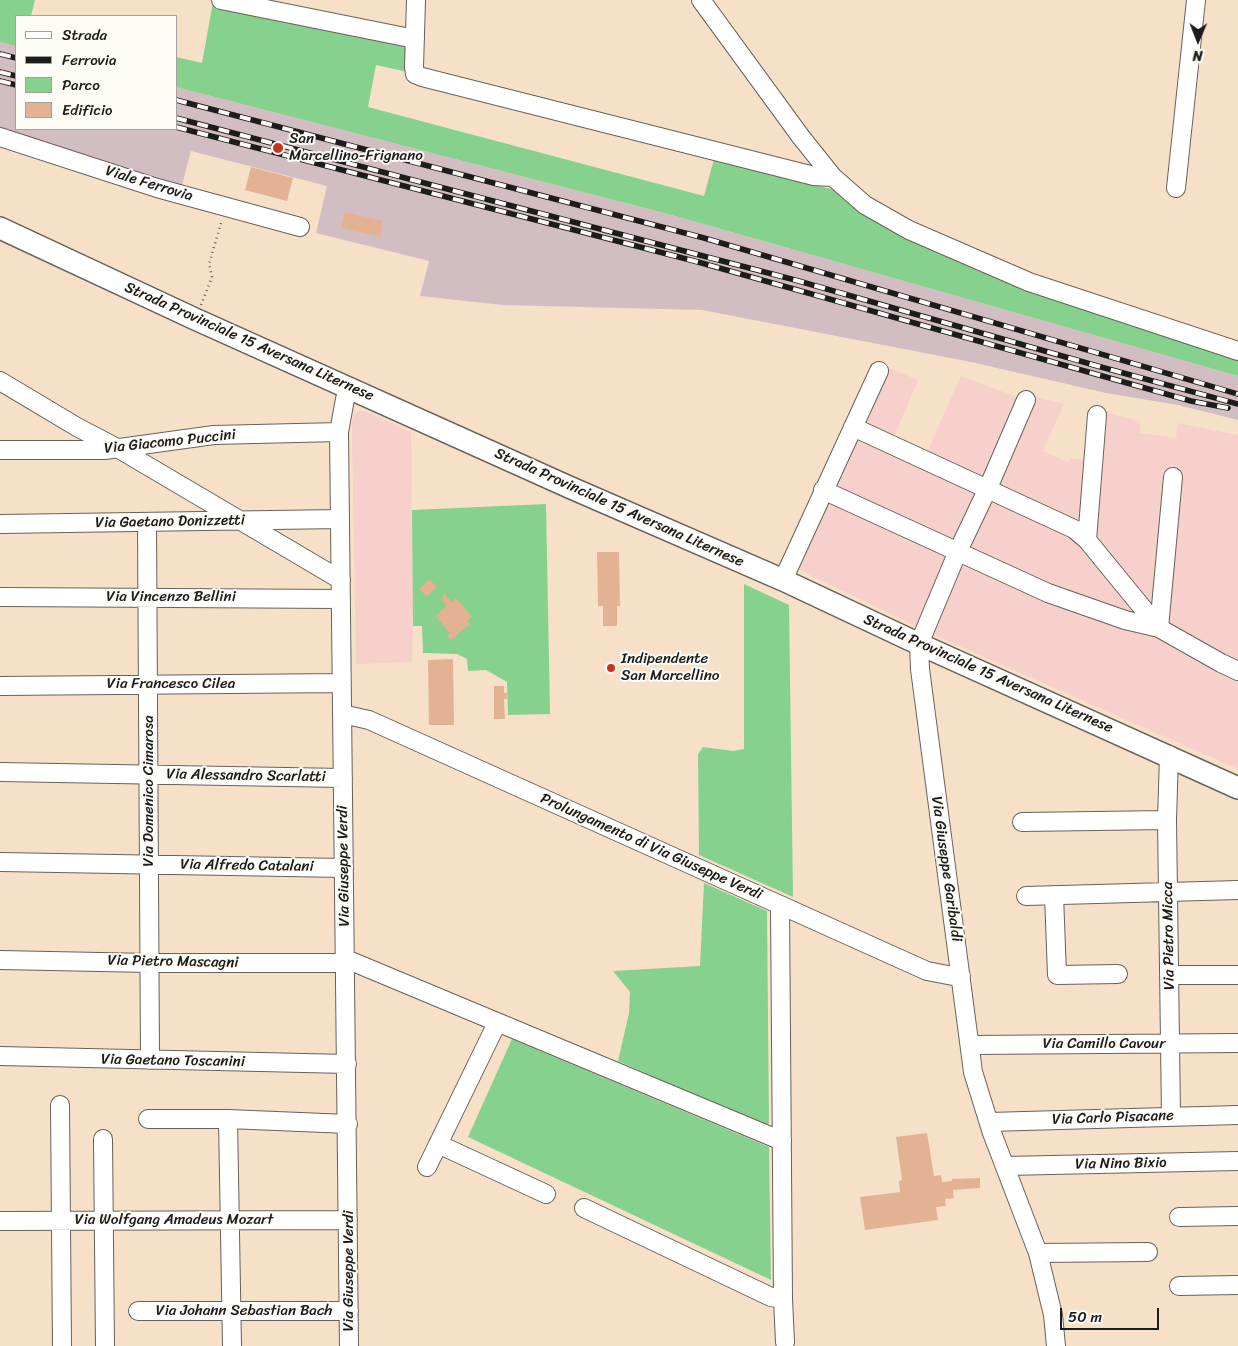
<!DOCTYPE html>
<style>
body{margin:0}
#map{position:relative;width:1238px;height:1346px;overflow:hidden;background:#f6e1c8;font-family:Sriracha,sans-serif}
canvas{display:block}
.legend{position:absolute;left:15px;top:15px;width:162px;height:115px;box-sizing:border-box;background:#fdfcf7;border:1px solid #a3a29f;margin:0;padding:6px 9px;list-style:none;font-size:15px;color:#1c1c1c}
.legend li{display:flex;align-items:center;gap:10px;height:25px}
.legend b{width:25px;border:1px solid #a3a29f}
.north{position:absolute;left:1173px;top:15px;width:50px;height:50px;-webkit-text-stroke:4px #fdfcf7;paint-order:stroke;rotate:181deg;font-size:14px;font-weight:700;line-height:20px;text-align:center;color:#1c1c1c}
.north::after{content:'';display:block;margin:auto;width:18px;height:22px;background:#1c1c1c;clip-path:polygon(50% 0,100% 100%,50% 72%,0 100%)}
.scale{position:absolute;left:1060px;top:1308px;width:99px;height:22px;box-sizing:border-box;border:2px solid #1c1c1c;border-top:0;padding-left:6px;font-size:15px;line-height:18px;white-space:nowrap;color:#1c1c1c;-webkit-text-stroke:4px #fdfcf7;paint-order:stroke}
</style>
<div id="map">
<canvas width="1238" height="1346"></canvas>
<ul class="legend">
<li><b style="height:6px;background:#fff"></b>Strada</li>
<li><b style="height:6px;background:#1c1c1c"></b>Ferrovia</li>
<li><b style="height:14px;background:#86d18e"></b>Parco</li>
<li><b style="height:14px;background:#e3b292"></b>Edificio</li>
</ul>
<div class="north">N</div>
<div class="scale">50 m</div>
</div>
<script>
const g = document.querySelector('canvas').getContext('2d');
g.lineJoin = 'round';
function fill(path, color) { g.fillStyle = color; g.fill(path, 'evenodd'); }
function strokePath(path, color, width, dash) { g.strokeStyle = color; g.lineWidth = width; g.lineCap = dash ? 'butt' : 'round'; g.setLineDash(dash || []); g.stroke(path); }
function label(font, color, halo, rows, align = 'center') {
  g.font = font + ' Sriracha,sans-serif'; g.lineWidth = 4; g.setLineDash([]); g.textBaseline = 'middle'; g.strokeStyle = halo; g.fillStyle = color; for (const [text, x, y, turn = 0] of rows) {
    g.save(); g.translate(x, y); g.rotate((+turn || 0) * Math.PI / 180); g.textAlign = isNaN(turn) ? turn : align; if (halo) g.strokeText(text, 0, 0); g.fillText(text, 0, 0); g.restore();
  }
}
const built = new Path2D(`
 M884,366L918,380L894,437L927,452L961,376L1022,399L1025,394L1064,404L1043,451L1068,463L1070,458L1087,460L1092,409L1140,421V433L1176,438L1178,423L1238,435V769L934,635L795,568Z
 M359,411H365L411,432L413,626L412,662L356,664L352,437V420L354,415Z`);
const industrial = new Path2D(`
 M0,42L16,46V129H176V87L668,214L1238,376V420L1178,405L1106,393L971,362L702,310L502,305L420,296L429,261L316,233L327,186L191,151L181,189L0,131Z`);
const green = new Path2D(`
 M0,0H35L31,16H16V46L0,42Z
 M213,2L408,42V72L376,65L368,107L704,196L714,159L839,191L1074,305L1238,360V376L668,214L176,87V57L202,63Z
 M546,504L550,714L508,715L507,682L486,670L468,671L467,659L457,654L423,653L422,626H413L412,510Z
 M744,584L789,605L793,897L699,855L698,754L703,747L733,751L744,749Z
 M704,883L767,911L769,1123L765,1126L618,1061L629,1013L630,992L613,971L700,966Z
 M512,1039L769,1147L771,1280L468,1137Z`);
const building = new Path2D(`
 M251,167L293,178L287,201L245,190Z
 M345,212L383,221L380,237L341,228Z
 M597,552H619L620,606H617V626H603V606H598Z
 M429,579L437,587L427,597L419,589Z
 M444,593L452,602L456,598L472,617L467,621L470,624L451,640L447,636L450,633L435,616L447,606L442,601Z
 M453,659L454,725H429L428,660Z
 M494,686H504V693H507V699H504L505,719H494Z
 M927,1133L934,1176L941,1175L942,1182L952,1181V1179L980,1178V1188L953,1190L954,1198L945,1199L946,1206L936,1207L938,1220L865,1230L860,1197L900,1192L899,1181L902,1180L896,1137Z`);
const path = new Path2D(`
 M201,305L212,277L209,264L222,220`);
const minor = new Path2D(`
 M221,0L415,39
 M416,0L414,67L415,74L422,77L814,176L833,177
 M701,0L801,137L833,177L865,205L909,230L1029,282L1238,351
 M0,137L157,188L300,227
 M1176,188L1196,0
 M0,381L77,427L119,449L341,580
 M349,387L345,399L339,432L349,1346
 M1026,400L988,488L958,551L919,644L920,669L973,1072L992,1133L1038,1253L1053,1315L1056,1346
 M853,427L1074,529L1087,540L1159,628L1221,663L1238,671
 M0,450H105L214,435L339,432
 M823,490L1048,593L1125,620L1159,628L1173,477
 M147,522L150,1060
 M0,524L340,519
 M1087,540L1097,415
 M783,580L879,371
 M0,597L341,599
 M0,686L342,683
 M342,714L369,720L927,971L953,976H961
 M1169,755L1167,820L1171,1116
 M0,772L343,778
 M1022,822L1167,820
 M0,862L344,868
 M1054,895L1057,975L1118,974
 M1026,896L1238,890
 M780,905L783,1299L785,1342
 M346,959L782,1141
 M0,960L150,963H346
 M1169,975H1238
 M970,1045L1238,1043
 M0,1056L347,1064
 M60,1105L62,1346
 M148,1119H228L348,1124
 M228,1119L232,1346
 M989,1122L1238,1115
 M103,1139L105,1346
 M438,1144L546,1194
 M1005,1166L1238,1161
 M427,1167L497,1023
 M584,1208L771,1297L783,1299
 M1179,1217L1238,1216
 M0,1221L348,1220
 M1038,1253L1148,1252
 M1179,1286L1238,1285
 M138,1311H349`);
const major = new Path2D(`
 M0,228L195,319L569,487L783,580L919,644L1238,788`);
const rail = new Path2D(`
 M0,54L16,58
 M0,72L16,76
 M0,81L16,85
 M176,100L704,238L1238,394
 M176,118L795,280L1101,367L1238,404
 M176,127L698,262L1191,401L1228,408`);
const markers = [
 [278,148,6,"#c8321e"],
 [611,668,5,"#c8321e"]
];
const poiNames = [
 ["San",289,139],
 ["Marcellino-Frignano",289,156],
 ["Indipendente",621,659],
 ["San Marcellino",621,676]
];
const streetNames = [
 ["Viale Ferrovia",149,184,17],
 ["Strada Provinciale 15 Aversana Liternese",249,342,24],
 ["Via Giacomo Puccini",170,442,-6],
 ["Strada Provinciale 15 Aversana Liternese",619,508,24],
 ["Via Gaetano Donizzetti",170,522,-1],
 ["Via Vincenzo Bellini",171,597],
 ["Strada Provinciale 15 Aversana Liternese",988,674,24],
 ["Via Francesco Cilea",171,684],
 ["Via Alessandro Scarlatti",246,776,1],
 ["Via Domenico Cimarosa",149,791,-90],
 ["Prolungamento di Via Giuseppe Verdi",651,847,24],
 ["Via Alfredo Catalani",247,866,1],
 ["Via Giuseppe Verdi",344,866,-91],
 ["Via Giuseppe Garibaldi",946,869,82],
 ["Via Pietro Micca",1169,936,-91],
 ["Via Pietro Mascagni",173,962,1],
 ["Via Camillo Cavour",1104,1044],
 ["Via Gaetano Toscanini",173,1061,1],
 ["Via Carlo Pisacane",1113,1118,-2],
 ["Via Nino Bixio",1121,1164,-1],
 ["Via Wolfgang Amadeus Mozart",174,1220],
 ["Via Giuseppe Verdi",349,1271,-90],
 ["Via Johann Sebastian Bach",244,1311]
];
fill(built, '#f7d0cb');
fill(industrial, '#d2bec2');
fill(green, '#86d18e');
fill(building, '#e3b292');
strokePath(minor, '#686158', 20);
strokePath(major, '#686158', 24);
strokePath(path, '#686158', 2.5, [1, 4]);
strokePath(minor, '#fff', 18);
strokePath(major, '#fff', 21);
strokePath(rail, '#1c1c1c', 5.5);
strokePath(rail, '#fdfcf7', 4, [11]);
for (const [x, y, r, color] of markers) { const dot = new Path2D(); dot.arc(x, y, r, 0, 2 * Math.PI); g.fillStyle = color; g.fill(dot); strokePath(dot, '#fdfcf7', 2); }
label('15px', '#1c1c1c', '#fdfcf7', poiNames, 'left');
label('15px', '#1c1c1c', '#fdfcf7', streetNames);
</script>
